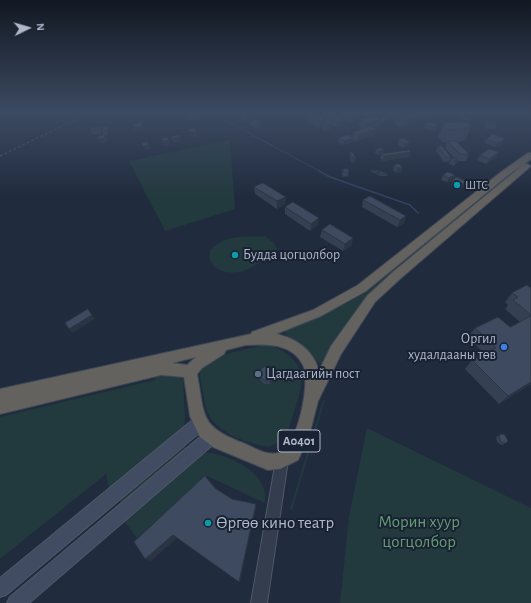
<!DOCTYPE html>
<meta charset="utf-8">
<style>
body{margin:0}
#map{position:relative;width:531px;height:603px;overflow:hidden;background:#202b3d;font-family:"Alegreya Sans",sans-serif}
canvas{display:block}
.north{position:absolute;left:8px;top:8px;width:40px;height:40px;-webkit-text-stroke:3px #192232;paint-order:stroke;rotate:85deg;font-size:11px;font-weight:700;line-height:16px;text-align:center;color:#afb8c9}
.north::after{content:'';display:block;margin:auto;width:14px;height:18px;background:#afb8c9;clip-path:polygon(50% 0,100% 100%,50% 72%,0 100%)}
</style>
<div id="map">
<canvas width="531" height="603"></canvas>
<div class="north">N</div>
</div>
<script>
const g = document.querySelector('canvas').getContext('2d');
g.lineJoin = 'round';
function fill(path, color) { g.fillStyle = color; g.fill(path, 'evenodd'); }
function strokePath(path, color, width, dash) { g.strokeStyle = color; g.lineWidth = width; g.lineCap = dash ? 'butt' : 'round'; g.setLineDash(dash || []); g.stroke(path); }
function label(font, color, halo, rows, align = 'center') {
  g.font = font + ' "Alegreya Sans",sans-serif'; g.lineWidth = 4; g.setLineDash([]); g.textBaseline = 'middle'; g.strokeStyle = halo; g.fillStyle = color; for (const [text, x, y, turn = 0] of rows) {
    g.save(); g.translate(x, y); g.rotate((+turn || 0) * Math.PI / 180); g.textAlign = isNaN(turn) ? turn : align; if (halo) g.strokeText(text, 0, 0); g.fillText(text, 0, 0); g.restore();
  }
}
const green = new Path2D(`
 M230,140L235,209L165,231L129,161Z
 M531,157V160L448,228L444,227Z
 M437,232L440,234L360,306L322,364C313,361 313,357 308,351C302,344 294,339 286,336L284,331L363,291L395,268Z
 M265,236L274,243L277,249L273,253C264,259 254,268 243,271C232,275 214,272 210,260C209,257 210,253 210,250C227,234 242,237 265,236Z
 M260,346C269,345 279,348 286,353C308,369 302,387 295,409C292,419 289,429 285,439L269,447C250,444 221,435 210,417C205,409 204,397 202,388C200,380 198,370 205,364C215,355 246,349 260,346Z
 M178,372L183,378L185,416L184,427L110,492L106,474L0,559V417L155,380L154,374Z
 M323,400H325L292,510L290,509Z
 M367,428L531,508V603H340L349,516Z
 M182,446H185L187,449L122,506L119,500Z
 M202,452C227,453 270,472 265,503L207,476L137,538L124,521Z`);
const streamFar1 = new Path2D(`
 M212,113L321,172`);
const stream = new Path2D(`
 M319,171L330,177L410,205L418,213`);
const tertiary = new Path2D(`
 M282,454L286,456L288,460L267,603H251L276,460L278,456Z`);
const secondary = new Path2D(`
 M200,417L205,418L206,423L205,428L6,595L0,597V578L195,418Z
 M211,430L216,432L218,437L216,442L29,603H7L10,597L206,432Z`);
const trunk = new Path2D(`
 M528,153H531V159L507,176L366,291L321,316L276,334C296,338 313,350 319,371L331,346L367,296L393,272L524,164H527L531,166L401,278L375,302L341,354L318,401L309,436L298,460L280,469L268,470L213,447L200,437L190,416L184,377L161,375L0,414V389L251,334L252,332L313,310L358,285L501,172ZM246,345C266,344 292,343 303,365C311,381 298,448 278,453C266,456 253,447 243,443C199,426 205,416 197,374L202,368L224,354L226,350ZM196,357L187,365L172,363Z`);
const rail = new Path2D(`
 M0,156L89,113`);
const wall = new Path2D(`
 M322,113H360V114L359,115L357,121L352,123L336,115L344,126L338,128L332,125V129L325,131L322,130L323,126L319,128L310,122V116L322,117Z
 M390,113H429L427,118L402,128L394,124L396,119L390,116Z
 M456,113H470L461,117L456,114Z
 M241,116L250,117V121L245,122L241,120Z
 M380,118L387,120V122L383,123L381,122L380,126L375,127V135L356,141L353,140V142L343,145L338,142L339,137H352L353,132L363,129L359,126L360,120Z
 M469,119L468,122L471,126L466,139L464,141L457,142L469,154L466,161H458L456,164L454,166L449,164L451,159L454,158L445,148L447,142H442L438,137L443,125L460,122L461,120Z
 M251,121L261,123V127L257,129L251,125Z
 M430,122L436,130L432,131L424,128L426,124Z
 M486,122L497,124L495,129H486L484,126Z
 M101,127V134H92L91,130Z
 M102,131H109L108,135L105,136L107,139L106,142L100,143L98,139L103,135Z
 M504,138L502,145L495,147L484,143L486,139Z
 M399,140L409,141L408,146L403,148L398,145Z
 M438,146L451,157L449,162H444L436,151Z
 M376,149L384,150L383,154L410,157L383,161L380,158L381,155H378L375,153Z
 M499,152L497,157L486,164L477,160L480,155Z
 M350,153L355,162L352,163L350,157Z
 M394,165L402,167L401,172L396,173L393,170Z
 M343,169L349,172L348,176L343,177L342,174Z
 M371,170L388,174L387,176H382L377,175V174L371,172Z
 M443,175H455L453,180L447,182L441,180Z
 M453,180L466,181L464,185L460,189L451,185Z
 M254,187L286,197L285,204L277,209L255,194Z
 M363,200L406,216L404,223L397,227L362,207Z
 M285,207L318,225L310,231L285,214Z
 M322,230L352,245L343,251L320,237Z
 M531,288V384L499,404L465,369L472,360L485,354L468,337L475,328L510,327L520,322L505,309L508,305L505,302L512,293Z
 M260,370L274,379L270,384H264L260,380Z
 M502,434L506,443L503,445L500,444L497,442L496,437Z`);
const shadedWall = new Path2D(`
 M355,113H360V114L359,115L357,121L352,123L353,116Z
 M426,113H429L427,118L402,128L404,121Z
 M463,113H470L461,117Z
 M196,117V121L190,122V118Z
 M250,117V121L245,122V118Z
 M326,119V125L333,123L332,129L325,131L326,125L323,124V126L319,128L320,121Z
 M382,119L380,126L366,130L367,124Z
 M345,120L344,126L338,128L339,122Z
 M387,120V122L383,123V121Z
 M142,122L143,126V131H135L134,127Z
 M261,123V127L257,129V124Z
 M437,125L436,130L432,131L433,127Z
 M101,127L102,131L101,134L100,129Z
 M108,127L109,131L108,135L106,131Z
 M377,129L375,135L356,141L358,135Z
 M190,132H196L197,136L191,137Z
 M105,135L107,139L106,142L100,143L98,139Z
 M180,137L181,141L173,143L172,139Z
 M354,138L353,142L343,145L344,141Z
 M504,138L502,141L504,140L502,145L495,147L497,143Z
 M169,140L170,145L163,146L162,141Z
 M409,141L408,146L403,148L404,144Z
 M149,145L150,149L145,150L143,146Z
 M384,150L382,155L381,154V155H378L379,151Z
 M411,152L410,157L383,161L384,156Z
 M499,152L497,157L486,164L489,159Z
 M353,158H356L355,162L352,163Z
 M458,160L456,164L454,166L456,161Z
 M402,167L401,172L396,173L397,168Z
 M455,175L453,180L447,182L449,178Z
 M466,181L464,185L460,189L463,184Z
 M286,197L285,204L277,209V201Z
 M406,216L404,223L397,227L400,220Z
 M319,218L318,225L310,231L311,224Z
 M353,238L352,245L343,251L345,244Z
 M92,315L95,319L72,333L69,329Z
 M274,375V379L270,384V380Z
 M531,382V384L499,404L508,396Z
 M256,504V508L240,582H239Z
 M173,535L177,538L151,561L145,559Z`);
const building = new Path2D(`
 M325,113H334L345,120L339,122Z
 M347,113H357L359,114L353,116Z
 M400,113L410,114L426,113L404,121L396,118L398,117L396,116L405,115Z
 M246,114L250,117L245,118L241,116Z
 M317,114L326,119L320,121L310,116Z
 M195,115L196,117L190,118L188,116Z
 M375,116L382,119L367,124L360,120Z
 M383,117L387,120L383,121L380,118Z
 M462,117L469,119L468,121L461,120Z
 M255,120L261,123L257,124L251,121Z
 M330,121L333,123L326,125L323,124Z
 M142,122V126L134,127V124Z
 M430,122L437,125L433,127L426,124Z
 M467,122L471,126L468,127L470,128L447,130L443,125L445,123Z
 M486,122H494L497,124H488Z
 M372,126L377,129L358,135L353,132Z
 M101,127L100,129L91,130V128Z
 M104,127H108L106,131H102Z
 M195,128L196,132H190L188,129Z
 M493,134L504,138L503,139L504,140L497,143L486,139Z
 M100,135H105L104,138L98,139Z
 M179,135L180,137L172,139L171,137Z
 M348,135L354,138L344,141L339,137Z
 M167,137L169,140L162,141L161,139Z
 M403,138L409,141H408L409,142L404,144L399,140Z
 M448,141H456L469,154H460Z
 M147,142L149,145L143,146L142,143Z
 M438,146H442L451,157H446Z
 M381,148L384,150L379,151L376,149Z
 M490,149L499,152L489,159L480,155Z
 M409,150L411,152L384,156L381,154Z
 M352,152L356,158H353L350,153Z
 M454,158L458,160L456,161L451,159Z
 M399,164L402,167L397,168L394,165Z
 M343,169H348L349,172H344Z
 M371,170H377L388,174H382L377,173L380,172Z
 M448,172L455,175L449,178L443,175Z
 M456,177L466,181L463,184L453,180Z
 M263,183L286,197L277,201L254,187Z
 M370,196L406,216L400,220L363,200Z
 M293,202L319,218L311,224L285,207Z
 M330,224L353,238L345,244L322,230Z
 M527,285L531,288V315L513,300L518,297L512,293Z
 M88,309L92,315L69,329L65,323Z
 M531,316V382L508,396L472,360L496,348L475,328L498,317L510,327Z
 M269,366L274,370V375L270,380H264L260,376V370L264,367Z
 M502,434L505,435L508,441L506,443H503L500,440L499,436Z
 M205,476L215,488L232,499L256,504L239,582L173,535L145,559L134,542Z`);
const markers = [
 [457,185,4,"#0f9aa8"],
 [235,255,4,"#0f9aa8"],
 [504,347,4,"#3f7fe0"],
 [258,374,4,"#5c6f8a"],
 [208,523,4,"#0f9aa8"]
];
const farPoinames = [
 ["ШТС",465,185]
];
const shields = [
 [299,441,42]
];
const shieldNames = [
 ["A0401",299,441]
];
const poiNames = [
 ["Будда цогцолбор",243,255],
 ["Оргил",496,339,"right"],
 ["худалдааны төв",496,355,"right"],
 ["Цагдаагийн пост",266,374]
];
const nearParknames = [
 ["Морин хуур",419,522],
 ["цогцолбор",419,542]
];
const nearPoinames = [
 ["Өргөө кино театр",216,523]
];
fill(green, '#22393e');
strokePath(streamFar1, '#304364', 1);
strokePath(stream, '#304364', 1.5);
strokePath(tertiary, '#4f5868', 2);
strokePath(secondary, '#4f5868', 2);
strokePath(trunk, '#3f4858', 2);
fill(tertiary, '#343d4d');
fill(secondary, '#414b61');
fill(trunk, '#63625e');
strokePath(rail, '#556175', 1, [2.5, 2.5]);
fill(wall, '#354053');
fill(shadedWall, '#2b3443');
fill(building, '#3e4a60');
strokePath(building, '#2b3443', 1);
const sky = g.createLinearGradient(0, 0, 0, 198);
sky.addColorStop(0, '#121822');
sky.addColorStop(0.57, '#3c4a62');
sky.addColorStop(1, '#3c4a6200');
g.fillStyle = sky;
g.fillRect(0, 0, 531, 198);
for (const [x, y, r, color] of markers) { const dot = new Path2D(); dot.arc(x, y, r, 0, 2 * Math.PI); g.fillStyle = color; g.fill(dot); strokePath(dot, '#192232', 1.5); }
label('12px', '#afb8c9', '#192232', farPoinames, 'left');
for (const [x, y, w] of shields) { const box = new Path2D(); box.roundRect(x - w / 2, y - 11, w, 22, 3); g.fillStyle = '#192232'; g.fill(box); strokePath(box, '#afb8c9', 1); }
label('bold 13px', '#afb8c9', null, shieldNames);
label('14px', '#afb8c9', '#192232', poiNames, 'left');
label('17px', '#649d74', '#192232', nearParknames);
label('17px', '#afb8c9', '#192232', nearPoinames, 'left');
</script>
